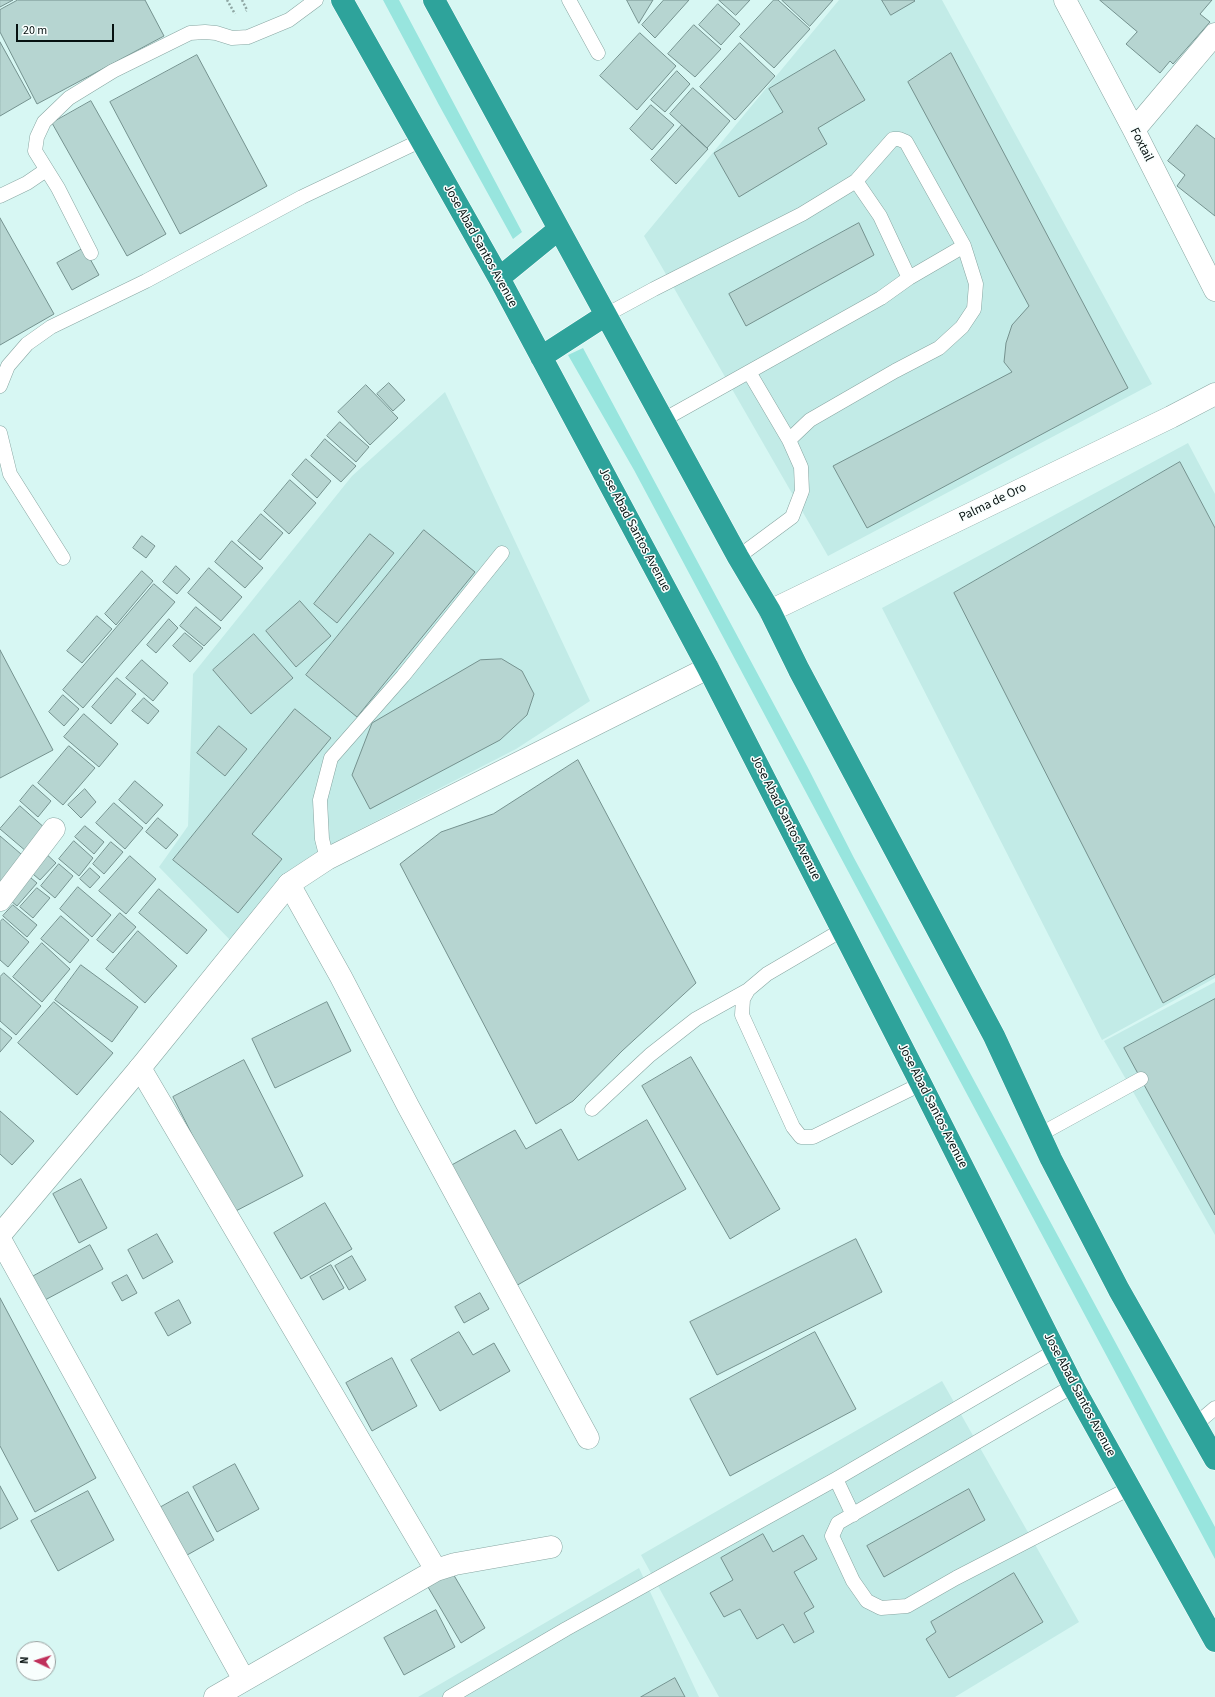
<!DOCTYPE html>
<style>
body{margin:0}
#map{position:relative;width:1215px;height:1697px;overflow:hidden;background:#d7f7f3;font-family:"Source Sans 3",sans-serif}
canvas{display:block}
.north{position:absolute;left:16px;top:1641px;width:40px;height:40px;box-sizing:border-box;background:#f8fefd;border:1px solid #979f9e;border-radius:50%;rotate:274deg;font-size:11px;font-weight:700;line-height:16px;text-align:center;color:#061110}
.north::after{content:'';display:block;margin:auto;width:14px;height:18px;background:#bf305b;clip-path:polygon(50% 0,100% 100%,50% 72%,0 100%)}
.scale{position:absolute;left:16px;top:24px;width:98px;height:18px;box-sizing:border-box;border:2px solid #061110;border-top:0;padding-left:5px;font-size:12px;line-height:14px;white-space:nowrap;color:#061110;-webkit-text-stroke:3px #f8fefd;paint-order:stroke}
</style>
<div id="map">
<canvas width="1215" height="1697"></canvas>
<div class="north">N</div>
<div class="scale">20 m</div>
</div>
<script>
const g = document.querySelector('canvas').getContext('2d');
g.lineJoin = 'round';
function fill(path, color) { g.fillStyle = color; g.fill(path, 'evenodd'); }
function strokePath(path, color, width, dash) { g.strokeStyle = color; g.lineWidth = width; g.lineCap = dash ? 'butt' : 'round'; g.setLineDash(dash || []); g.stroke(path); }
function label(font, color, halo, rows, align = 'center') {
  g.font = font + ' "Source Sans 3",sans-serif'; g.lineWidth = 3; g.setLineDash([]); g.textBaseline = 'middle'; g.strokeStyle = halo; g.fillStyle = color; for (const [text, x, y, turn = 0] of rows) {
    g.save(); g.translate(x, y); g.rotate((+turn || 0) * Math.PI / 180); g.textAlign = isNaN(turn) ? turn : align; if (halo) g.strokeText(text, 0, 0); g.fillText(text, 0, 0); g.restore();
  }
}
const built = new Path2D(`
 M839,0H942L1152,384L828,556L644,236Z
 M445,392L590,701L516,749L345,837L232,942L159,867L188,826L193,674L352,476Z
 M1188,443L1215,494V978L1102,1040L882,608Z
 M1215,982V1235L1104,1041Z
 M942,1381L1079,1622L955,1697H719L641,1555Z
 M639,1568L699,1697H418Z`);
const green = new Path2D(`
 M383,0H399L522,232L513,239L439,105Z
 M583,348L807,766L854,858L1215,1527V1559L634,470L568,355Z`);
const building = new Path2D(`
 M0,0H13L0,7Z
 M18,0H145L164,36L37,104L0,32V10Z
 M627,0H653L639,23Z
 M664,0H689L655,38L642,25Z
 M719,0H750L736,15Z
 M774,0H778L810,29L774,68L740,37Z
 M782,0H833L810,26Z
 M882,0H914L915,1L891,15Z
 M1100,0H1212L1200,14L1210,22L1173,64L1170,61L1160,73L1126,44L1137,32Z
 M718,4L740,24L721,45L699,25Z
 M694,25L721,49L695,77L668,54Z
 M640,33L676,66L637,110L600,76Z
 M0,42L31,98L0,116Z
 M740,43L775,76L735,120L700,87Z
 M835,50L865,100L818,128L827,144L739,197L714,153L783,112L769,89Z
 M951,53L1128,388L867,528L833,466L1012,372L1004,362L1006,343L1012,325L1029,306L908,82Z
 M197,55L267,186L180,234L110,102Z
 M677,71L690,84L665,112L651,100Z
 M693,88L730,121L707,148L670,114Z
 M91,101L166,234L127,256L52,123Z
 M651,105L674,125L652,150L630,129Z
 M682,125L708,149L676,184L651,160Z
 M1197,125L1215,139V216L1177,186L1185,175L1168,161Z
 M0,218L54,314L0,345Z
 M859,223L874,255L746,326L729,294Z
 M84,248L99,275L72,290L57,263Z
 M389,383L405,400L393,411L377,394Z
 M366,385L398,418L370,445L338,412Z
 M340,422L369,447L356,462L327,436Z
 M325,439L356,466L341,482L311,456Z
 M306,459L331,481L317,498L292,475Z
 M1180,462L1215,528V974L1163,1003L954,593Z
 M290,480L316,503L289,534L264,511Z
 M261,514L283,533L260,560L238,541Z
 M424,530L475,572L357,717L306,675Z
 M370,534L394,553L337,623L314,604Z
 M142,536L155,546L146,558L133,548Z
 M232,541L263,568L245,588L215,562Z
 M176,566L190,579L177,594L163,582Z
 M209,568L242,597L221,621L188,593Z
 M142,571L153,581L116,625L105,614Z
 M154,584L175,602L83,708L63,690Z
 M300,601L331,636L296,667L266,631Z
 M196,607L221,628L204,646L180,626Z
 M97,616L112,629L82,663L67,651Z
 M169,619L178,628L156,653L147,645Z
 M185,633L203,648L190,662L173,646Z
 M254,634L293,678L251,714L213,670Z
 M0,650L53,750L0,778Z
 M502,659L522,671L534,694L527,715L500,740L370,809L352,775L372,723L480,660Z
 M142,660L168,683L153,701L126,678Z
 M117,678L136,694L111,724L92,707Z
 M63,695L79,709L64,726L49,712Z
 M144,698L159,711L148,724L132,711Z
 M295,709L331,738L252,834L282,859L238,913L173,860Z
 M84,714L118,744L99,767L64,737Z
 M219,726L247,749L225,776L197,753Z
 M69,746L95,768L63,805L38,783Z
 M578,760L696,983L622,1051L573,1101L536,1124L400,864L441,832L493,814Z
 M135,781L163,805L146,824L119,800Z
 M33,785L51,801L38,817L20,801Z
 M85,789L96,802L81,818L68,805Z
 M114,803L143,828L125,849L96,823Z
 M20,806L46,829L27,852L0,829Z
 M158,818L178,835L166,849L146,832Z
 M85,826L104,842L94,854L75,837Z
 M0,836L28,860L0,884Z
 M74,841L93,858L79,876L59,859Z
 M111,842L123,852L104,874L93,864Z
 M43,851L56,863L40,880L27,869Z
 M130,856L156,879L126,914L99,891Z
 M59,864L73,876L55,898L41,886Z
 M90,868L100,877L90,888L80,879Z
 M25,873L37,883L17,906L5,896Z
 M78,887L111,915L92,937L60,909Z
 M37,888L50,898L33,918L20,907Z
 M159,889L207,930L187,954L139,913Z
 M13,905L37,925L27,937L3,916Z
 M120,913L136,927L113,953L97,940Z
 M61,916L89,940L70,963L41,939Z
 M3,919L29,942L8,967L0,960V922Z
 M138,931L177,966L145,1003L106,969Z
 M42,943L70,969L42,1002L13,977Z
 M81,965L138,1007L112,1042L55,1000Z
 M4,973L41,1006L16,1035L0,1021V977Z
 M1215,999V1215L1124,1048Z
 M54,1002L113,1053L77,1095L18,1043Z
 M327,1002L351,1051L275,1088L252,1039Z
 M0,1028L12,1038L0,1052Z
 M691,1057L780,1209L730,1239L642,1086Z
 M244,1060L303,1176L232,1213L173,1097Z
 M0,1111L34,1141L12,1165L0,1154Z
 M647,1120L686,1189L514,1287L448,1167L515,1130L526,1149L561,1129L578,1160Z
 M81,1179L107,1228L79,1243L53,1194Z
 M325,1203L352,1249L301,1279L274,1233Z
 M157,1234L173,1262L143,1279L128,1250Z
 M856,1239L882,1292L717,1375L690,1322Z
 M90,1245L103,1269L45,1300L32,1277Z
 M352,1256L366,1280L349,1290L335,1266Z
 M331,1265L344,1288L323,1300L310,1277Z
 M127,1275L137,1293L122,1301L112,1283Z
 M480,1293L489,1309L464,1323L455,1307Z
 M0,1298L96,1478L35,1512L0,1446Z
 M179,1300L191,1323L168,1336L155,1313Z
 M459,1332L473,1355L494,1343L510,1371L440,1411L411,1360Z
 M815,1332L856,1409L730,1476L690,1399Z
 M392,1358L417,1406L372,1431L346,1383Z
 M235,1464L259,1509L217,1532L193,1487Z
 M0,1486L18,1519L0,1529Z
 M969,1489L985,1520L884,1577L867,1546Z
 M88,1491L114,1540L58,1571L31,1521Z
 M188,1492L214,1540L180,1559L154,1511Z
 M763,1534L773,1552L803,1535L817,1559L794,1572L814,1607L804,1613L814,1632L794,1643L783,1624L757,1639L740,1609L724,1617L710,1593L733,1580L721,1558Z
 M452,1572L485,1628L461,1643L428,1587Z
 M1014,1573L1043,1622L949,1678L926,1639L936,1632L931,1622Z
 M436,1610L455,1647L404,1675L384,1638Z
 M675,1678L685,1697H641Z`);
const path = new Path2D(`
 M227,0L235,14
 M242,0L247,10L246,11`);
const lane = new Path2D(`
 M569,0L598,53
 M0,196L27,183L46,170
 M91,253L58,188L35,151L37,137L44,122L69,98L113,71L190,33L205,32L216,33L232,38L248,37L289,20L316,0
 M909,278L964,246
 M606,315L654,289L802,214L856,181L880,216L909,278L881,298L663,420
 M749,372L789,440
 M0,386L8,366L27,344L51,327L146,281L302,197L422,140
 M0,433L10,474L63,558
 M738,557L792,517L802,491L801,467L789,440L810,420L895,371L939,348L962,327L974,309L976,284L964,246L906,142L899,139H893L856,181
 M327,859L322,839L320,800L331,758L403,676L502,553
 M842,930L767,974L748,990L743,999L742,1015L793,1127L801,1137H813L921,1084
 M592,1109L650,1055L696,1019L748,990
 M1039,1135L1141,1079
 M1073,1386L838,1523L832,1536L853,1581L867,1601L881,1608L907,1606L956,1578L1130,1488
 M1195,1425L1215,1408
 M836,1479L853,1515
 M450,1697L566,1629L836,1479L1055,1351`);
const street = new Path2D(`
 M1065,0L1134,130L1215,290
 M1134,130L1215,34
 M770,611L1171,417L1215,394
 M289,884L341,977L408,1106L588,1438
 M0,900L54,829
 M140,1068L436,1570
 M0,1239L244,1680
 M215,1697L436,1570L455,1564L551,1547`);
const secondary = new Path2D(`
 M0,1235L140,1068L289,884L327,859L708,668`);
const highway = new Path2D(`
 M342,0L499,278L708,668L921,1084L1073,1386L1215,1641
 M434,0L738,557L770,611L799,670L994,1036L1051,1159L1119,1290L1215,1459
 M499,278L559,229
 M541,357L606,315`);
const streetNames = [
 ["Foxtail",1141,145,63],
 ["Jose Abad Santos Avenue",480,246,61],
 ["Palma de Oro",993,503,-26],
 ["Jose Abad Santos Avenue",634,530,62],
 ["Jose Abad Santos Avenue",785,818,63],
 ["Jose Abad Santos Avenue",932,1106,63],
 ["Jose Abad Santos Avenue",1079,1395,62]
];
fill(built, '#c2ebe7');
fill(green, '#98e5de');
fill(building, '#b6d5d1');
strokePath(building, '#75928f', 1);
strokePath(lane, '#88a6a2', 15);
strokePath(street, '#88a6a2', 23);
strokePath(secondary, '#88a6a2', 23);
strokePath(highway, '#fff', 23);
strokePath(path, '#8ea6a3', 2.5, [2, 2]);
strokePath(lane, '#fff', 14);
strokePath(street, '#fff', 22);
strokePath(secondary, '#fff', 22);
strokePath(highway, '#2ea39b', 22);
label('13px', '#061110', '#f8fefd', streetNames);
</script>
